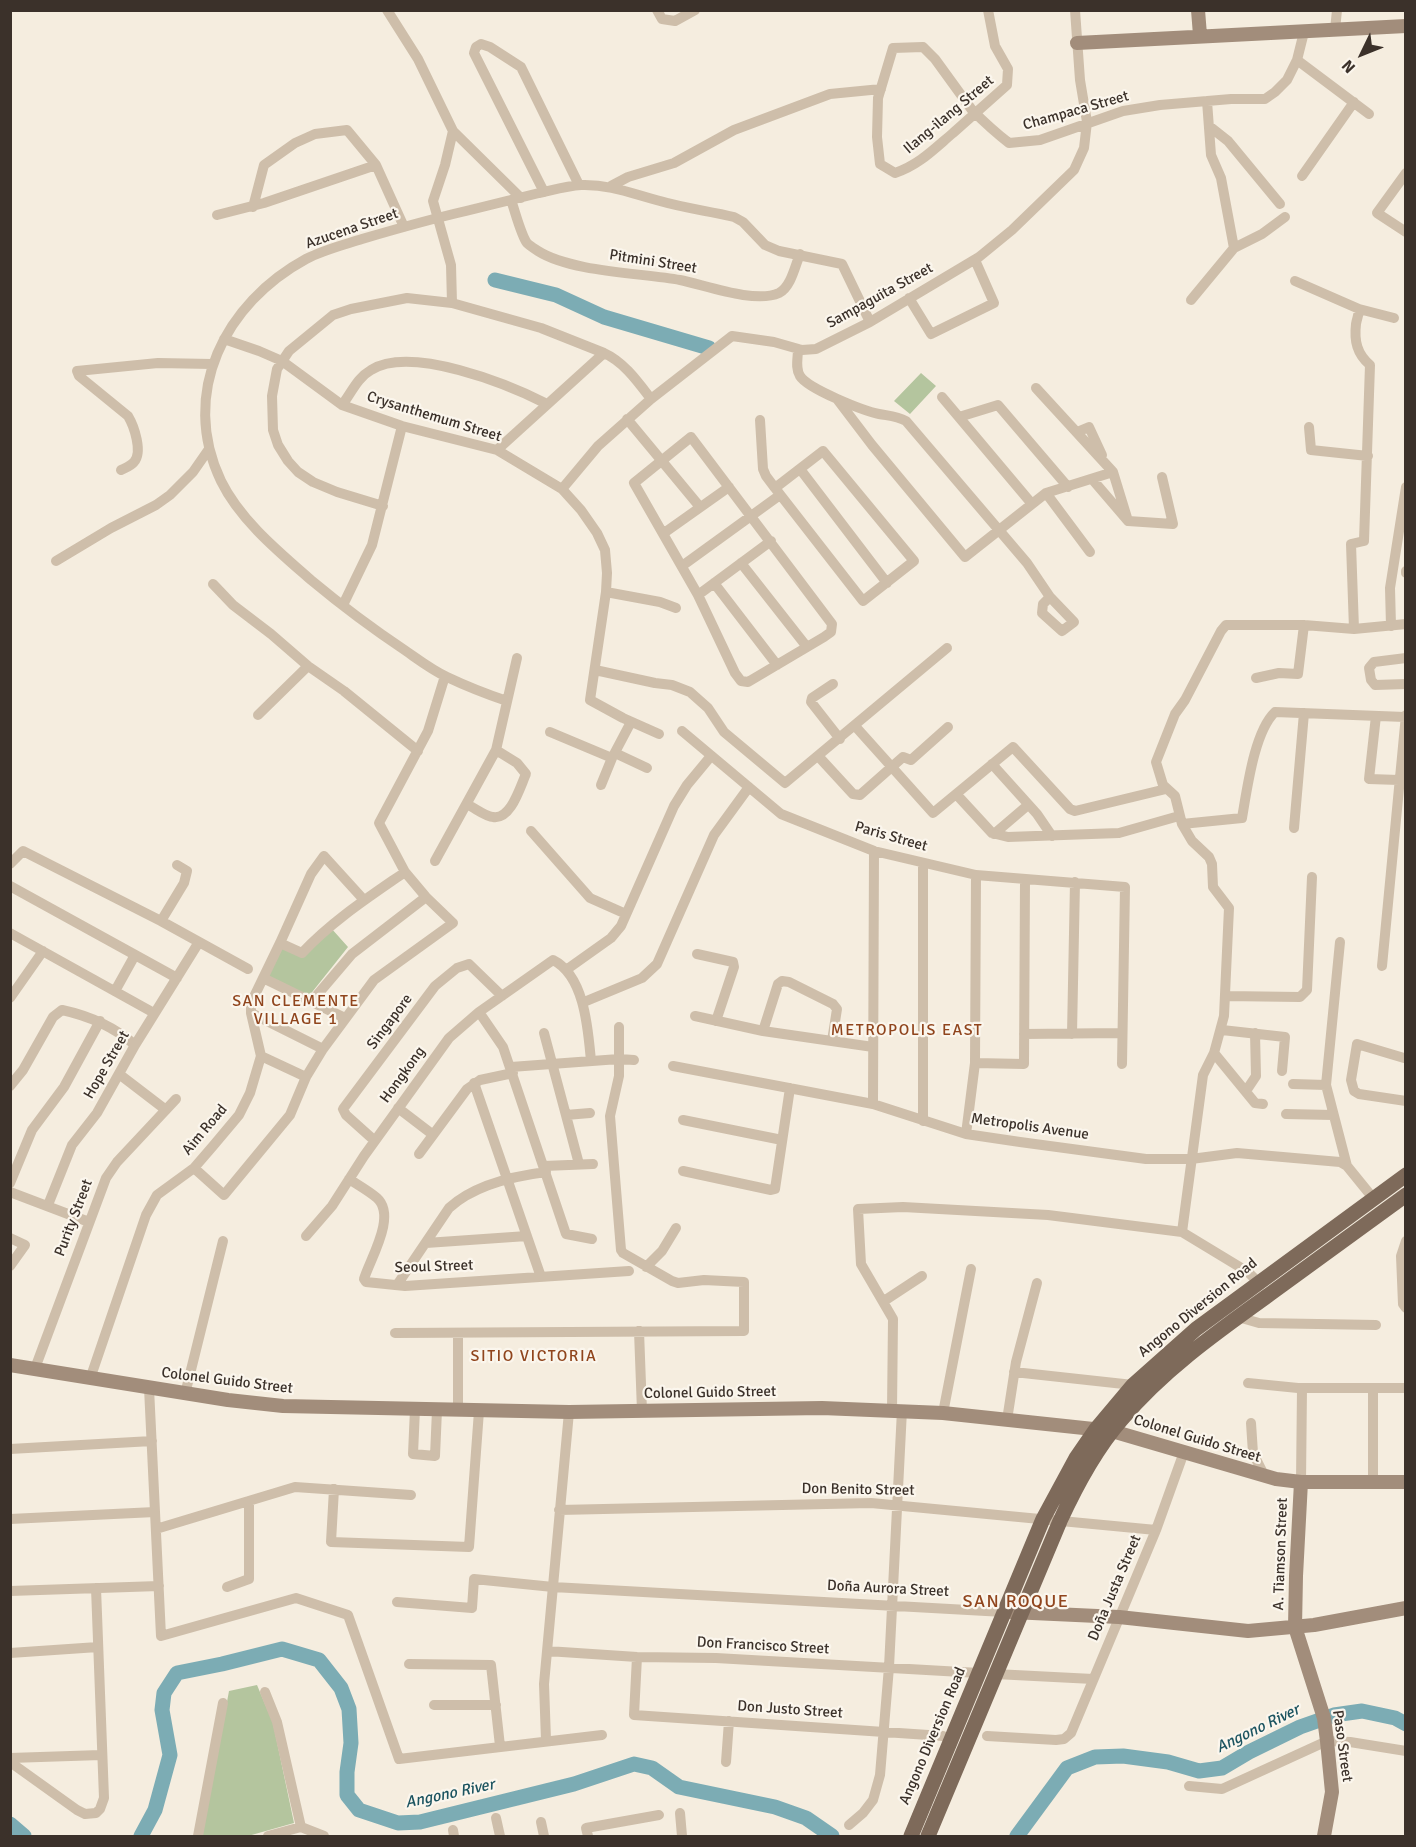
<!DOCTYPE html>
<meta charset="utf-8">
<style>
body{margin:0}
#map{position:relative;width:1416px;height:1847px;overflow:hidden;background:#f5eddf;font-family:Signika,sans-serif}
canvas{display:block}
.frame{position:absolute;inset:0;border:12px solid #3b312a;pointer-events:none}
.north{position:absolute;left:1332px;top:24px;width:60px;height:60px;-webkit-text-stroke:4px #fbf6ed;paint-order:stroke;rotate:227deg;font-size:16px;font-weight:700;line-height:24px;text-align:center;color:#3b312a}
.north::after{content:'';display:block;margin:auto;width:21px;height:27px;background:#3b312a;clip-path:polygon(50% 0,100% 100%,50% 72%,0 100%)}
</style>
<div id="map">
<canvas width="1416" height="1847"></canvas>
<div class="frame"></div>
<div class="north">N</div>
</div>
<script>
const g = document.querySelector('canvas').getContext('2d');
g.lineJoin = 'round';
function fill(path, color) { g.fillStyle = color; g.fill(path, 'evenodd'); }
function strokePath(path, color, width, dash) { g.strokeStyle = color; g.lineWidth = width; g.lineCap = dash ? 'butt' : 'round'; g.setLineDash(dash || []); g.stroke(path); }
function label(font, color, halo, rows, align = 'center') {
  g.font = font + ' Signika,sans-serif'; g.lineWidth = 4.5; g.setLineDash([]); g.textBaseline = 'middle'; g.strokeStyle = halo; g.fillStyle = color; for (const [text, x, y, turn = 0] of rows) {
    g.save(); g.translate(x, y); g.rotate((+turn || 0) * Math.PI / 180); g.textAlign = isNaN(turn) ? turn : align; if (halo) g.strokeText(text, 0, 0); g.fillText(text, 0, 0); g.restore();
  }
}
const green = new Path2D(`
 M921,373L936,386L910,414L894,401Z
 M331,928L348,947L309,996L267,978L280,951L283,948L303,957Z
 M257,1685L273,1723L294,1823L248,1836H202L229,1691Z`);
const river = new Path2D(`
 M495,280L556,295L604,317L709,348
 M10,1824L24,1836
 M141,1836L155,1810L170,1755L162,1710L164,1693L177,1673L222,1664L282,1649L319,1660L341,1688L349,1709L351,1743L347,1772V1795L359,1810L398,1823L420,1822L574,1784L634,1764L652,1768L679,1787L775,1807L806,1818L832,1836
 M1017,1836L1067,1768L1095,1757L1123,1756L1168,1762L1199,1771L1222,1768L1249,1752L1300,1727L1334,1715L1362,1711L1395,1718L1406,1724`);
const street = new Path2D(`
 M387,10L418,59L453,131L521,198
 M657,10L662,19L675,21L695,10
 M988,10L995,46L1008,69L1007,85C989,101 971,117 953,133C934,149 919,165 895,173L880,164L877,137L878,98L893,48L923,47L935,59L972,110C984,122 996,133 1009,143L1040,140L1123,111L1160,105L1231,99H1265L1275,92L1287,80L1297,60L1304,32
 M1335,30L1337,10
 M1297,60L1369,114
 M1207,101L1211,155L1221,178L1234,248
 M1209,126L1228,141L1280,204
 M1406,173L1377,213L1406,232
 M1302,176L1354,102
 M611,186L628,177L674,163L734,130L830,94L881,89
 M544,192L474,53L476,47L481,44L490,47L521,67L579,185
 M511,200C515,211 521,235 527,243C530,246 535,249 538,251C571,272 642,273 680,280C705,285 755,304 779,293C791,287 795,266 800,254
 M253,207L264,165L295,143L315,134L347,130L376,165
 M217,215L264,203L376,165L404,227
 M1295,281L1359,309C1359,315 1357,318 1356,324C1354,341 1357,354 1370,365L1364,541L1351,544L1354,629
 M909,298L931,334L994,303L975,260
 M1191,300L1234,248L1262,234L1285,217
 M452,303L451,265L433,201L445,165L453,131
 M1359,309L1394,318
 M224,339L259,351L282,361L342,405L402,426L497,450L562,489L581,510L597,533L605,550L607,573L606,592L590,700L623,718L659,734
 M798,349C798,358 795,368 800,376C808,389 864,411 879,414C890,416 897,416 906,421L1027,563L1050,597L1074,622L1062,631L1042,613L1043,604L1050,597
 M1036,388L1113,472L1128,521
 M942,397L1032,504
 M837,399L872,445L965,557L1046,493L1113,472
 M342,405C352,392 357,378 371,370C411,345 508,384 547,404
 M959,417L998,405L1068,487
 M627,419L700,507
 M760,420L763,469L766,476L775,488
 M1309,427L1311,450L1368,456
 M1077,432L1089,427L1102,455
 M691,437L832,624L831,632L824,637L748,682L741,681L735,673L698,595L634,483Z
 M497,450L604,353
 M823,451L914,561L863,601L775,488Z
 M800,469L887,583
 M121,470C125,468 131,466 134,462C143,452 134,426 128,416L79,376L77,371L158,363L212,364
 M1092,479L1128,521L1173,524L1162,477
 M562,489L598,446L651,399L732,336L774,342L802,350L816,349L870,322L979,257L1012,230L1074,170L1084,148L1087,122L1080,80L1075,10
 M1046,493L1090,552
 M383,506L337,492L313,482L298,472L288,461L278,445L273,430L272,396L277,369L289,351L333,315L351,309L407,298L452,303L541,328L604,353C624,362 638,382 651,399
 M664,533L729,487
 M56,561L111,528L156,505L170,495L193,472L209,449
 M741,563L807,647
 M682,566L780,495
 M1406,571V573
 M714,583L777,665
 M213,584L233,605L271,634L308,666L344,691L418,751
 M606,592L660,602L676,608
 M698,595L771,541
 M343,605L372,545L402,426
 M1391,626L1390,588L1406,487
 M1406,658L1374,662L1369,668L1371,680L1375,685L1406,684
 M595,670L655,683L672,685L690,692L708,708L724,732L785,783L947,648
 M1256,678L1279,673L1298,674L1304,625
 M833,684L812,698L811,702L840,739
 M507,701C486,694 466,686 447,677C432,670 419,660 406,651C373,629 341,605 311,580C279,552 240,520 221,481C179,393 225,303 306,259C323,250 343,245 362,239C396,229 431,219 466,211C490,205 515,199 539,193C553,190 567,186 581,185C610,184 633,194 660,201C684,208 709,211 734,217L743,222L765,245L779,251L842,264L870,322
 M258,715L308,666
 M1376,716L1369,779L1399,780
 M855,726L933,813L1013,747L1070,809L1075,811L1166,789
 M682,731L781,814L874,851L976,875L1125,887L1122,1064
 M550,732L612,758
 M615,753L647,768
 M819,757L853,794L860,795L903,757L911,760L948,727
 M992,764L1037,814L1052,836
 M601,785L612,758L631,722
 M957,795L992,833L1008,837L1119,833L1179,816
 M468,805C475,808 486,817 493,817C511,820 520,787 526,774L517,763L496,750
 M1182,824L1242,818C1247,790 1254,732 1275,712L1405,717
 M1294,828L1304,713
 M531,831L590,898L626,914
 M994,834L1028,805
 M435,861L496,750L517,658
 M10,864L23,851L161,921L248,969
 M10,886L177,978
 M161,921L184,883L187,871L177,865
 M10,933L154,1013
 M1340,942L1326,1085L1347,1166
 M280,943L302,953C332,921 369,897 405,872
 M697,954L733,962L734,967L716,1021
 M1382,966L1406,715
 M566,970L611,938L621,926L674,806L687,785L711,756
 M263,978L345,1018
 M115,991L135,955
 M1225,996L1300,997L1307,990L1312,877
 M10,998L43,951
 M312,1001L352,954L426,897
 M584,1002L642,978L657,964L714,835L749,787
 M479,1012L503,1047L566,1234L592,1239
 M251,1013L323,1049
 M695,1016L763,1031L873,1047
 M1222,1030L1285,1037L1282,1071
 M763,1031L778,984L782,981L789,982L833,1004L837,1009L832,1041
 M544,1033L579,1164
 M1024,1034L1122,1033
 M1072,1034L1075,882
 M1214,1053L1255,1103L1263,1104
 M261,1056L306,1077
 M1404,1058L1357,1044L1351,1080L1354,1091L1359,1094L1406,1101
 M975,1063L1024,1064L1025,880
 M673,1066L873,1104L966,1134L1020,1142L1146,1159H1191L1237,1153L1340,1162L1347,1166L1373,1198
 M511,1067L619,1059L634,1060
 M119,1074L166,1110
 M474,1083L541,1277
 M1293,1084L1326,1085
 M10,1086L23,1070L53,1017L62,1010C90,1016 113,1026 135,1045
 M1246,1091L1256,1076L1255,1033
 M873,1104L874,851
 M398,1108L432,1134
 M1286,1114L1333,1115
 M566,1115L590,1113
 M683,1120L782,1140
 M923,1121V863
 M966,1134L975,1063L976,875
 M375,1141L346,1115L343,1109L435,986L457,968L469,964L502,996
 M419,1154L467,1089L480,1080L513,1073
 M544,1166L593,1164
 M194,1168L224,1195L290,1115L306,1077L323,1049L374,980L453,923L426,897L405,872L379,823L428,731L445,676
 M683,1171L771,1190L775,1189L790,1088
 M349,1179C358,1185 369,1191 377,1198C397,1216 370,1259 364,1279L366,1282L405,1286L629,1271
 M10,1183L32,1130L64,1087L100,1021
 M10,1192L89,1222
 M48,1205L72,1145L97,1113L135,1045L199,942
 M1182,1232L1203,1075L1214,1053L1224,1016L1229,908L1213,887L1212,864L1209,857L1192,841L1182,824L1175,796L1163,785L1156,762L1175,714L1185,700L1221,631L1226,625H1304L1354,629L1406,624
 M306,1236L332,1206L364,1156L449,1038L479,1012L553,960C585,976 588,1030 591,1061
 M10,1238L25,1245L10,1266
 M1406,1241L1401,1256L1403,1304L1406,1308
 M426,1243L527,1236
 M646,1267L662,1251L676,1228
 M397,1285L449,1208C474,1185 514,1176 546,1172
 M884,1301L922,1276
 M1238,1317L1259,1323L1376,1325
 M639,1331L642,1411
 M395,1333L744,1331V1282L704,1280L678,1283L672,1281L623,1253L621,1250L610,1116L619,1076V1027
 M37,1369V1363L106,1178L117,1162L176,1099
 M1014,1372L1133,1385
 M90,1379L146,1215L157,1195L194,1168L213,1146L239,1115L250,1093L261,1056L251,1013V1003L280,943L311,874L324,856L364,900
 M1248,1383L1298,1388H1406
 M149,1388L161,1636L296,1598L348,1615L399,1759L602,1735
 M185,1394L223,1241
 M415,1409L413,1454L435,1456L437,1410
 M458,1410V1334
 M892,1410L893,1319L861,1264L858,1209L903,1207L1048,1215L1182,1232L1248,1272L1258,1282
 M943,1413L971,1269
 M1007,1420L1016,1362L1037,1283
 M1251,1423L1253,1453L1265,1477
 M10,1449L152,1441
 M1301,1482L1302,1388
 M1373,1482V1388
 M334,1489L331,1542L469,1547L479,1411
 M559,1510L871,1503L1156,1530
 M10,1519L155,1512
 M156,1529L295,1487L411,1495
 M227,1587L249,1579V1501
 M10,1591L159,1586
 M397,1602L472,1608L474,1579L553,1587L1004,1612
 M547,1651L637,1657L716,1658L979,1673
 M10,1653L98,1647
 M637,1657L634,1715L943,1736
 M409,1664L491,1665L500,1746
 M995,1674L1093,1679
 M265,1692L277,1722L301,1827
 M434,1705H496
 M987,1736L1056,1740L1064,1739L1071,1733L1156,1530L1184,1452
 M546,1740L544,1684L569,1412
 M10,1758L101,1755
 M10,1762L77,1810L85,1814L96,1813L100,1809L104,1798L96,1588
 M726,1762L729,1721
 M1189,1786L1222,1789L1327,1741L1350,1742L1406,1751
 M680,1813L682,1836
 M496,1818L500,1836
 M541,1822L544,1836
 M849,1825L863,1813L873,1800L880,1775L889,1667L902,1410
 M453,1830L454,1836
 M198,1836L223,1703
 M268,1836L301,1827L324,1836
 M588,1836L586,1828L659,1815`);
const secondary = new Path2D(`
 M1198,10L1200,35
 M1077,43L1406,26
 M10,1365L228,1400L283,1406L569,1412L822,1408L943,1413L1112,1431L1276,1479L1301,1482H1406
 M1301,1482L1296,1576L1295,1627L1324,1718L1327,1741L1332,1792L1324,1836
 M1011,1612L1119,1617L1248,1631L1314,1625L1406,1608`);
const primary = new Path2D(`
 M911,1836L1043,1519L1076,1458L1096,1429L1133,1385L1196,1329L1406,1175
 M928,1836L1060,1521C1076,1486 1096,1449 1121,1420C1163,1370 1217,1332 1270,1294C1315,1261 1360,1228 1406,1195`);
const streetNames = [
 ["Champaca Street",1076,111,-16],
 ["Ilang-ilang Street",949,115,-40],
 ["Azucena Street",352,229,-19],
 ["Pitmini Street",653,262,9],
 ["Sampaguita Street",880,296,-29],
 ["Crysanthemum Street",434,417,17],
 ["Paris Street",891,837,16],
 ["Singapore",390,1022,-53],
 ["Hope Street",107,1065,-60],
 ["Hongkong",403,1075,-54],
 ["Metropolis Avenue",1030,1127,8],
 ["Aim Road",205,1130,-50],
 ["Purity Street",74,1218,-69],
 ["Seoul Street",434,1267,-2],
 ["Angono Diversion Road",1198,1308,-39],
 ["Colonel Guido Street",227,1381,7],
 ["Colonel Guido Street",710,1393,-1],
 ["Colonel Guido Street",1197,1439,17],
 ["Don Benito Street",858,1490,1],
 ["A. Tiamson Street",1281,1554,-88],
 ["Doña Justa Street",1115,1588,-67],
 ["Doña Aurora Street",888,1589,3],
 ["Don Francisco Street",763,1646,3],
 ["Don Justo Street",790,1710,4],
 ["Angono Diversion Road",933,1736,-67],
 ["Paso Street",1342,1746,82]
];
const neighbourhoodNames = [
 ["SAN CLEMENTE",296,1002],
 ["VILLAGE 1",296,1020],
 ["METROPOLIS EAST",907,1031],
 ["SITIO VICTORIA",534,1357]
];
const waterNames = [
 ["Angono River",1258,1729,-26],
 ["Angono River",450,1794,-12]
];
const quarterNames = [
 ["SAN ROQUE",1016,1602]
];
fill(green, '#b4c59e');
strokePath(river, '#7cacb4', 15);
strokePath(street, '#cebeaa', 10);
strokePath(secondary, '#a28d7b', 14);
strokePath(primary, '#7e6a5a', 15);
label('15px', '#3b312a', '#fbf6ed', streetNames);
g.letterSpacing = '1.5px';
label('16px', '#90451d', '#fbf6ed', neighbourhoodNames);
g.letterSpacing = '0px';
label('italic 16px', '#1c5460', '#fbf6ed', waterNames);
g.letterSpacing = '1.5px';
label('18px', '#90451d', '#fbf6ed', quarterNames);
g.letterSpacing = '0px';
</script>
